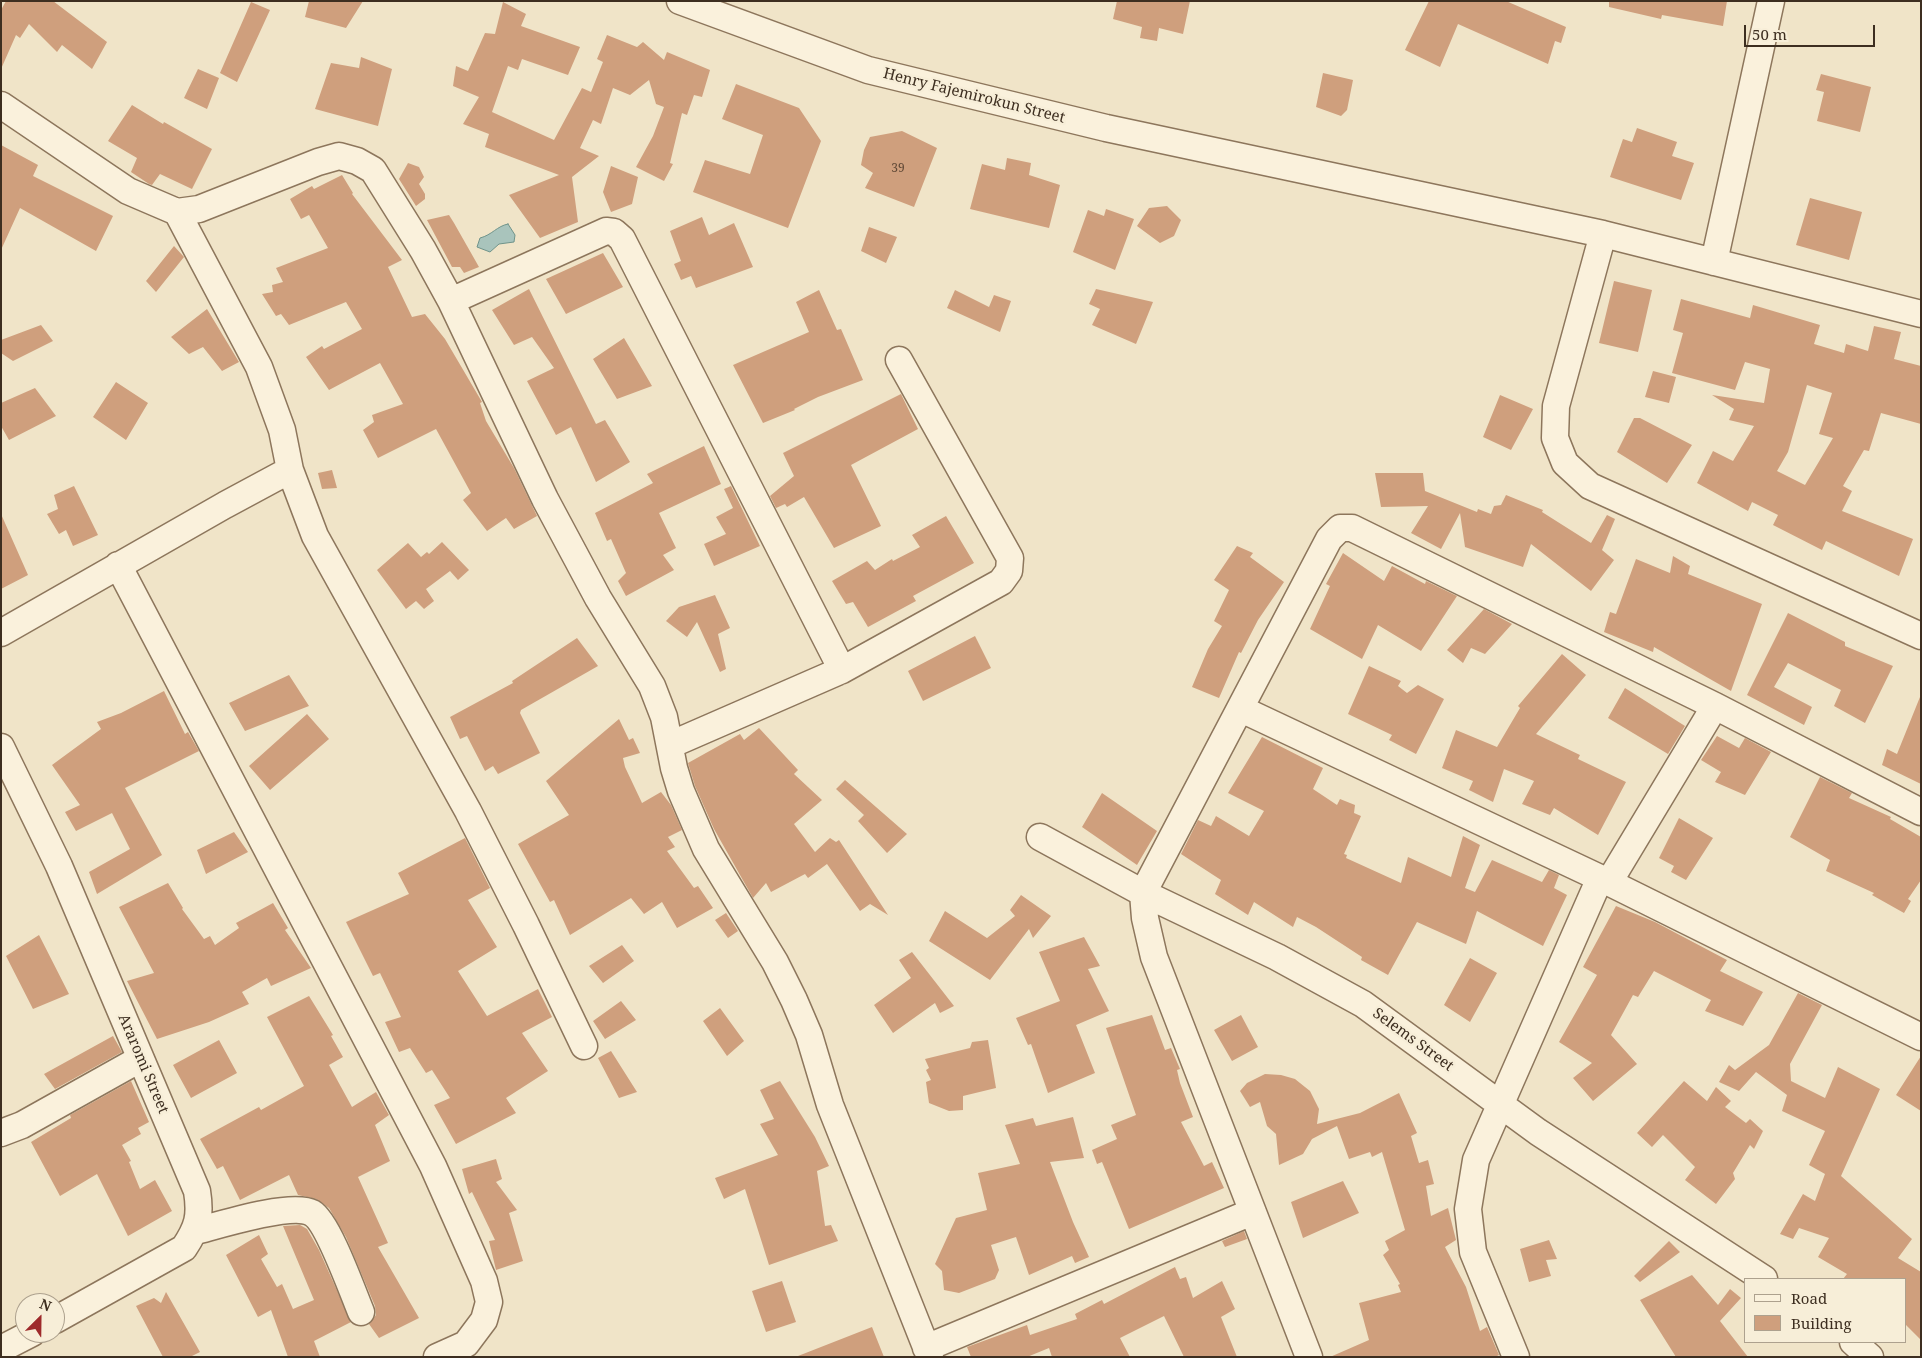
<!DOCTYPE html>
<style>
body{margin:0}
#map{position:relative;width:1922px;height:1358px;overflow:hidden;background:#f0e4c8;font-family:"Noto Serif",serif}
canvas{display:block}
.frame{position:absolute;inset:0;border:2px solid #3d2e20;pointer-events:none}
.legend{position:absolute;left:1744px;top:1278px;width:162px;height:65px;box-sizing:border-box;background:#f7eed8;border:1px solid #ada18e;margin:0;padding:6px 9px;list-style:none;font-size:15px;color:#3d2e20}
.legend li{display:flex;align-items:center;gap:10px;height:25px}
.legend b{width:25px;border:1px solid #ada18e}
.north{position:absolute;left:15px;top:1293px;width:50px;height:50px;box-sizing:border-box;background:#f7eed8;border:1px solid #ada18e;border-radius:50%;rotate:23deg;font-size:14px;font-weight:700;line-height:20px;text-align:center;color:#3d2e20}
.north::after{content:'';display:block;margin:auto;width:18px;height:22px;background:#9e2a2b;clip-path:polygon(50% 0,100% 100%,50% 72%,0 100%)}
.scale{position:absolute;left:1744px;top:25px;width:131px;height:22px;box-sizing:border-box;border:2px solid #3d2e20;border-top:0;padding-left:6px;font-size:15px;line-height:18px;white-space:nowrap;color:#3d2e20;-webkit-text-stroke:4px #f7eed8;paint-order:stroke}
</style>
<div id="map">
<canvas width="1922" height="1358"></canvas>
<div class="frame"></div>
<ul class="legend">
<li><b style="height:6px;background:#faf1dc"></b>Road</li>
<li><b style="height:14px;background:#cf9f7d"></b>Building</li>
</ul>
<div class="north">N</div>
<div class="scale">50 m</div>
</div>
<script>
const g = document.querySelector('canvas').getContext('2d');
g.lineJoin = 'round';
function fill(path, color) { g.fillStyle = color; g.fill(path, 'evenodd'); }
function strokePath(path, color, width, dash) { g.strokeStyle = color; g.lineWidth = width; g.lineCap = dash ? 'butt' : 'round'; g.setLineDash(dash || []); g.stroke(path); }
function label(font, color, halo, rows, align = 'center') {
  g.font = font + ' "Noto Serif",serif'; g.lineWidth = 5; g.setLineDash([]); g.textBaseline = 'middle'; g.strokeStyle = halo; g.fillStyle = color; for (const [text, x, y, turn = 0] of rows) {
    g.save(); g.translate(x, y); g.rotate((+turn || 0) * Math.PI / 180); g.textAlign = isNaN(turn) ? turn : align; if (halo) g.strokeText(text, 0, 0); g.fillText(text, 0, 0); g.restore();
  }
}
const water = new Path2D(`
 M508,224L515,235L514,242L499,244L490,252L477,247L480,238C492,235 497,226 508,224Z`);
const building = new Path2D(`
 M6,1H53L107,42L92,69L62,45L57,52L29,24L20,38L16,35L1,69V10Z
 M309,1H363L346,28L305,17Z
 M1117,1H1190L1183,34L1159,28L1157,41L1140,38L1142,27L1113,19Z
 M1429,1H1506L1566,27L1561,43L1555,41L1548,64L1458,24L1440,67L1405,50Z
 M1609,1H1727L1723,26L1662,15L1661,19L1609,7Z
 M251,2L270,10L237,82L220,73Z
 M503,2L526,14L521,26L580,47L568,75L522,59L518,70L508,66L492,112L554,140L582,88L591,92L603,62L597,59L607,35L637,47L643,42L664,60L667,52L710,70L702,97L694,95L687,115L682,113L670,163L673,164L664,181L636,167L653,136L664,107L656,104L649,80L630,95L613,88L601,124L593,120L580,148L599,156L572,177L578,222L540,238L509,195L559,175L485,147L489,134L463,124L479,97L453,86L456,66L468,71L485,33L495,34Z
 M361,57L392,69L378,126L315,109L331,63L359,68Z
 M198,69L219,78L207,109L184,98Z
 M1323,73L1353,80L1347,110L1341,116L1316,107Z
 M1821,74L1871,87L1860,132L1817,121L1824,92L1816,90Z
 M736,84L799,108L821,141L788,228L693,192L705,160L750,174L763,135L722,119Z
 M132,105L163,124L164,122L212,149L192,189L160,174L152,185L149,184L131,172L137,158L108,141Z
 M1637,128L1677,142L1672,156L1694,163L1681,200L1610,177L1623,139L1632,142Z
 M902,131L937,148L914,207L865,188L873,173L861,165L864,150L870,137Z
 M1,145L38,165L33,176L113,216L96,251L20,208L1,250Z
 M1007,158L1031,163L1029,175L1060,185L1049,228L970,209L982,164L1005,170Z
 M408,163L419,167L424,177L419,184L425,194V199L416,206L399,179Z
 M611,166L638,177L632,204L611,212L603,192Z
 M342,175L353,193L352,194L402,260L388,267L412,317L425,314L445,339L482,402L480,403L486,421L514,468L537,516L514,529L506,518L487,531L463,500L471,493L436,429L378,458L363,430L374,422L372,415L403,404L380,363L329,390L306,357L322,346L324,349L362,329L346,302L289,325L281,314L276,316L262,294L273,292L272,285L283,282L276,268L328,248L309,215L301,219L290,199L312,186L314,189Z
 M1810,198L1862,212L1849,260L1796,245Z
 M1167,206L1181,220L1174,236L1160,243L1137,226L1149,208Z
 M1106,209L1134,219L1115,270L1073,252L1088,210L1104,216Z
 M449,215L454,223L479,267L464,273L460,267H452L427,220Z
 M702,217L709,235L734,223L753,267L696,288L691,276L681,280L674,264L681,261L670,231Z
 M869,227L897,237L886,263L861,251Z
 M174,246L184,257L156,292L146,281Z
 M603,253L623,287L566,314L546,279Z
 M1614,281L1652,290L1638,352L1599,343Z
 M529,289L596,424L605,420L630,462L596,482L571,427L556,435L527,381L554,368L532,337L514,345L492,310Z
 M1096,289L1153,302L1136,344L1092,325L1100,309L1089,304Z
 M819,290L837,330L841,329L863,380L818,397L794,409L795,410L763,423L733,365L809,332L796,302Z
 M955,290L989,307L994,295L1011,301L1000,332L947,308Z
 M1681,299L1750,318L1753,305L1820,325L1814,344L1844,353L1846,344L1868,351L1874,326L1901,332L1894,359L1921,366V424L1881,413L1869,451L1864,450L1843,486L1852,491L1842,511L1913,539L1899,576L1826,541L1822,550L1773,525L1778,515L1752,502L1748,511L1697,483L1713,451L1733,461L1754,426L1729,420L1734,409L1712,395L1764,403L1770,369L1745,362L1735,390L1672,373L1683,333L1673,330ZM1807,385L1832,393L1819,434L1833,438L1805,485L1777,471L1788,452Z
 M207,309L239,362L222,371L203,347L189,354L171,337Z
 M41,325L53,341L13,361L1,353V340Z
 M624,338L652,386L617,399L593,359Z
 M1653,371L1676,377L1669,403L1645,397Z
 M116,382L148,403L126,440L93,417Z
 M35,388L56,416L9,440L1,426V403Z
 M901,394L918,429L851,465L881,526L834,548L804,497L787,507L785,504L776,508L770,496L794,476L783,453Z
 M1500,395L1533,409L1511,450L1483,437Z
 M1634,418H1640L1692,445L1667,483L1617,452Z
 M704,446L721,484L659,513L676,548L663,555L674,570L626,596L618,581L626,573L611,539L607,541L595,513L653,483L647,474Z
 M332,470L337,488L322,489L318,473Z
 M1375,473H1423L1425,491L1477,512L1478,509L1491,514L1494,506L1501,505L1506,495L1543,510L1542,512L1591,543L1607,515L1615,519L1602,550L1614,560L1591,591L1531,544L1523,567L1465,547L1460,513L1441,549L1411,533L1428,506L1381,507Z
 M74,486L98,535L73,546L66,530L59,534L47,514L58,509L54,495Z
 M731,486L760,546L714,566L704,544L726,534L716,517L733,508L724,489Z
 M1,514L28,575L1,589Z
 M946,516L974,563L913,596L916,601L868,627L853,602L846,604L832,581L867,561L875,570L892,559L893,561L920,547L912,535Z
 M442,542L469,570L458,580L450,571L426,589L434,601L424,609L416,601L406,609L377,570L408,543L421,557L427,552L429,554Z
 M1237,546L1253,553L1250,557L1284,582L1258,620L1241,653L1239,652L1219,698L1192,687L1208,649L1222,626L1214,621L1229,590L1214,580Z
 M1343,553L1384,581L1392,566L1425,584L1426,581L1457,596L1421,651L1378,625L1362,659L1310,629L1330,586L1326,584Z
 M1673,556L1690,566L1688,574L1762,604L1731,691L1654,647L1653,652L1604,632L1610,612L1616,614L1636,559L1670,573Z
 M715,595L730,628L718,634L726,669L720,672L697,622L687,637L666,621L679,607Z
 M1484,609L1512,624L1485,654L1471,648L1463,663L1447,650Z
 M1788,613L1845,642V646L1893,666L1865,723L1834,706L1841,690L1788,663L1774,687L1812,707L1804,725L1747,695Z
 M975,636L991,668L923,701L908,671Z
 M577,638L598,666L521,710L520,713L540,753L498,774L493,766L485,771L467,736L460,739L450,717L513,683L512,681Z
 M1562,654L1586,675L1536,734L1580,755L1578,759L1626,782L1598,835L1554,808L1550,815L1522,804L1534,781L1504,769L1493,802L1469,790L1473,781L1442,768L1456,730L1497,747L1520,708L1518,706Z
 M1369,666L1401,681L1398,686L1407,693L1418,685L1444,699L1416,754L1389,740L1392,735L1348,714Z
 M289,675L309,706L245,731L229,703Z
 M1625,688L1685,726L1668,754L1608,718Z
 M164,691L185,734L188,732L199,751L125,788L162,855L97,894L89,872L130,849L112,813L76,831L65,812L80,805L52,765L101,729L97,722L121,713Z
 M1920,697H1921V784L1882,765L1887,749L1897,754Z
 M307,714L329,739L270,790L249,766Z
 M619,719L629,740L633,738L640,753L623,758L625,767L642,803L661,792L671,805L682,830L668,837L675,847L667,851L694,888L698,886L713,908L677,928L662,902L644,914L631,898L570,935L554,900L550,902L518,844L569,815L546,781Z
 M759,728L798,770L794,774L822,800L794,824L815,852L830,838L836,842L839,840L888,915L870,904L860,911L827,864L808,878L805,874L771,892L766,883L753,898L714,829L695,786L688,763L740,734L744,740Z
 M1717,736L1739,748L1745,738L1771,752L1745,795L1715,782L1721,772L1701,760Z
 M1262,737L1323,768L1313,789L1337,805L1340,799L1355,805L1354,813L1361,816L1344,854L1347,855L1346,858L1401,883L1408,857L1451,877L1463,836L1480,845L1465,888L1475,892L1492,860L1542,882L1549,870L1559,875L1554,888L1567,895L1543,946L1477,911L1466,944L1417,922L1388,975L1361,960L1362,957L1316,927L1297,917L1293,927L1254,902L1248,915L1215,894L1221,880L1181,854L1198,820L1211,826L1216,816L1249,836L1264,811L1228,793Z
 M1820,777L1852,793L1849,798L1891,817L1890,819L1921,837V880L1908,899L1911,901L1904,913L1872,895L1874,893L1826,871L1830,860L1790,837Z
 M845,780L907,834L887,853L858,821L864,815L836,789Z
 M1102,793L1157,831L1137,865L1082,827Z
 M1679,818L1713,838L1686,880L1671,872L1674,866L1659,858Z
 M234,832L248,852L206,874L197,850Z
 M465,838L490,888L468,900L497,947L458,971L487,1016L538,989L552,1017L522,1033L548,1071L506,1098L516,1113L456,1144L434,1105L450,1098L432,1070L426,1073L410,1048L399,1052L385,1022L401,1017L380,973L373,976L346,922L409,894L398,873Z
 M168,883L183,908L182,909L204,939L210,936L215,945L239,928L236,923L273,903L288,928L285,930L311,968L271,986L267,978L242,992L249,1004L209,1022L157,1039L127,981L154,973L119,907Z
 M1021,895L1051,916L1033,938L1029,929L990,980L929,941L945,911L987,938L1015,916L1010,910Z
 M1616,906L1655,922L1727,960L1720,971L1763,992L1743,1026L1705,1011L1711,1000L1654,971L1638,997L1633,995L1611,1035L1637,1064L1593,1101L1573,1078L1592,1063L1559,1042L1597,975L1583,967Z
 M726,913L738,931L728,938L715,920Z
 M39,935L69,994L33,1009L6,956Z
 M1084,937L1100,966L1088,969L1109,1011L1076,1025L1095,1073L1048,1093L1031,1044L1028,1045L1016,1018L1060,1001L1039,952Z
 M622,945L634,961L603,983L589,966Z
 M912,952L954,1006L940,1013L935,1003L893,1033L874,1005L911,978L899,960Z
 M1470,958L1497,973L1470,1022L1444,1005Z
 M1798,993L1822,1005L1790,1064L1791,1081L1825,1098L1838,1067L1880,1089L1841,1176L1912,1239L1898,1258L1921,1272V1340L1906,1325V1279H1843L1847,1274L1818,1257L1829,1238L1799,1228L1793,1239L1780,1234L1803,1194L1815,1201L1825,1174L1809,1165L1825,1131L1782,1111L1787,1095L1756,1072L1739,1091L1719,1082L1729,1065L1735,1070L1769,1045Z
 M309,996L333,1035L331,1036L343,1057L329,1065L352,1107L376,1092L389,1115L375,1125L390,1161L358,1177L388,1243L378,1247L419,1318L379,1338L369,1324L376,1315L375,1306L346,1237L329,1208L316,1199L298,1195L289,1175L240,1200L223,1166L217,1169L200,1139L259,1107L261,1110L304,1086L267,1017Z
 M621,1001L636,1020L605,1039L593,1021Z
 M720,1008L744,1041L727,1056L703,1021Z
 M1152,1015L1165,1050L1171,1048L1180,1069L1177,1070L1180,1083L1193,1117L1181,1122L1204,1166L1212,1162L1224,1188L1129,1229L1102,1162L1097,1164L1092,1150L1117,1139L1111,1125L1136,1115L1106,1028Z
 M1241,1015L1258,1047L1232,1061L1214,1030Z
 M113,1036L122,1052L55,1089L44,1074Z
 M219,1040L237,1073L191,1098L173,1065Z
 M988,1040L996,1088L963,1096V1110L949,1111L929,1103L926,1082L931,1080L926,1070L929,1068L925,1059L970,1048L972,1042Z
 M611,1051L637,1092L619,1098L598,1058Z
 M1921,1056V1111L1896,1095Z
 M1265,1074L1281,1075L1295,1079L1310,1091L1319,1109L1317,1124L1360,1113L1399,1093L1417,1133L1411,1136L1419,1163L1428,1160L1434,1184L1426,1186L1431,1216L1448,1208L1456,1240L1445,1247L1466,1287L1480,1331L1487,1327L1499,1355L1495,1357H1330L1369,1340L1359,1303L1401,1292L1398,1285L1400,1284L1383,1255L1389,1250L1385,1241L1405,1230L1382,1152L1372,1157L1370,1152L1349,1159L1337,1126L1312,1139L1303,1154L1279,1165L1276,1134L1267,1126L1260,1102L1250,1107L1240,1091L1247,1083Z
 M131,1081L149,1122L138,1128L141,1134L122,1145L131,1161L129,1162L140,1189L155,1180L172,1211L128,1236L97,1174L60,1196L31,1142L71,1118L70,1115Z
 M780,1081L815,1137L829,1166L817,1171L825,1226L831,1225L838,1241L769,1265L745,1189L724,1199L715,1178L778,1155L760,1124L774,1119L760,1090Z
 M1684,1081L1707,1101L1716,1087L1731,1101L1725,1107L1746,1123L1750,1119L1763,1131L1754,1149L1750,1145L1733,1173L1735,1179L1716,1204L1685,1180L1695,1167L1663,1135L1652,1147L1637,1133Z
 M1073,1117L1084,1158L1050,1162L1073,1222L1089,1257L1075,1263L1072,1256L1029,1275L1016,1237L991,1245L999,1270L995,1279L959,1293L944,1290L942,1271L935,1264L956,1218L987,1210L978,1173L1020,1164L1005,1125L1033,1118L1036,1126Z
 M496,1159L502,1179L496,1182L517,1210L509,1213L523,1261L496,1270L489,1241L495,1240L472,1192L469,1194L462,1169Z
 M1343,1181L1359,1213L1303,1238L1291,1202Z
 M300,1225L307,1229L319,1250L351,1322L314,1341L320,1357H288L271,1310L258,1317L226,1255L259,1235L268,1254L261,1259L277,1287L282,1284L293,1309L314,1300L283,1226Z
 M1244,1231L1247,1239L1225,1247L1222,1241Z
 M1549,1240L1557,1259L1546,1260L1551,1276L1529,1282L1520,1249Z
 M1669,1241L1680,1252L1640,1282L1634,1276Z
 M1175,1267L1180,1279L1186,1277L1193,1298L1222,1281L1235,1309L1221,1317L1237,1357H1184L1164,1316L1120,1338L1130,1357H1052L1049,1348L1027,1357H971L967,1347L1027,1325L1030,1335L1077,1319L1075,1314L1102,1300L1104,1304Z
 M1692,1275L1718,1305L1730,1289L1741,1298L1720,1321L1748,1357H1676L1640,1300Z
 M782,1281L796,1322L766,1332L752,1291Z
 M166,1292L200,1352L190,1357H163L136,1306L154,1298L161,1303Z
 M872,1327L884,1357H798V1356Z`);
const minor = new Path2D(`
 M680,1L868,70L1106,128L1603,234L1921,314
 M1,105L128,191L177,212L199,209L318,162L339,156L357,161L373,170L423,250L451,301L545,499L598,598L652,686L664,717L674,768L681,791L706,849L775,962L794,1000L809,1035L830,1105L930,1357
 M177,212L259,367L282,430L290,470L315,536L468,811L526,925L584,1046
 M1603,234L1556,406L1555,438L1565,463L1590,486L1921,636
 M1714,262L1771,1
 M451,301L606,231L614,232L622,239L842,670L670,745
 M118,565L433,1166L484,1281L489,1302L484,1320L466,1344L437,1357
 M1,633L225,505L290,470
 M842,670L1001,582L1009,571L1010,558L899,360
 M1241,709L1600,878L1921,1037
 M1,747L59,866L197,1191C201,1216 198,1227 184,1248L55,1320
 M1040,837L1143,893L1277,957L1363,1004L1538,1132L1764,1279
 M1609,882L1715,706
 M1,1133L22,1125L140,1059
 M196,1231C219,1225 292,1202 312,1213C328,1222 353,1293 361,1312
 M1853,1342L1870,1357
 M926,1348L1252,1212
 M1,1349L32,1333
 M1309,1357L1154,957L1145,918L1143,893L1329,539L1340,528H1352L1715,706L1921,812
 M1516,1357L1473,1252L1468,1209L1476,1160L1600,878`);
const numberNames = [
 ["39",898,169]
];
const streetNames = [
 ["Henry Fajemirokun Street",974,96,14],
 ["Selems Street",1413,1040,36],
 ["Araromi Street",143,1064,67]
];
fill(water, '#a9c4bc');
strokePath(water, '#6f938a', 1);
fill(building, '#cf9f7d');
strokePath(minor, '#8d765c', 29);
strokePath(minor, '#faf1dc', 26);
label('12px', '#624a37', null, numberNames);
label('15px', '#3d2e20', '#f7eed8', streetNames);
</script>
